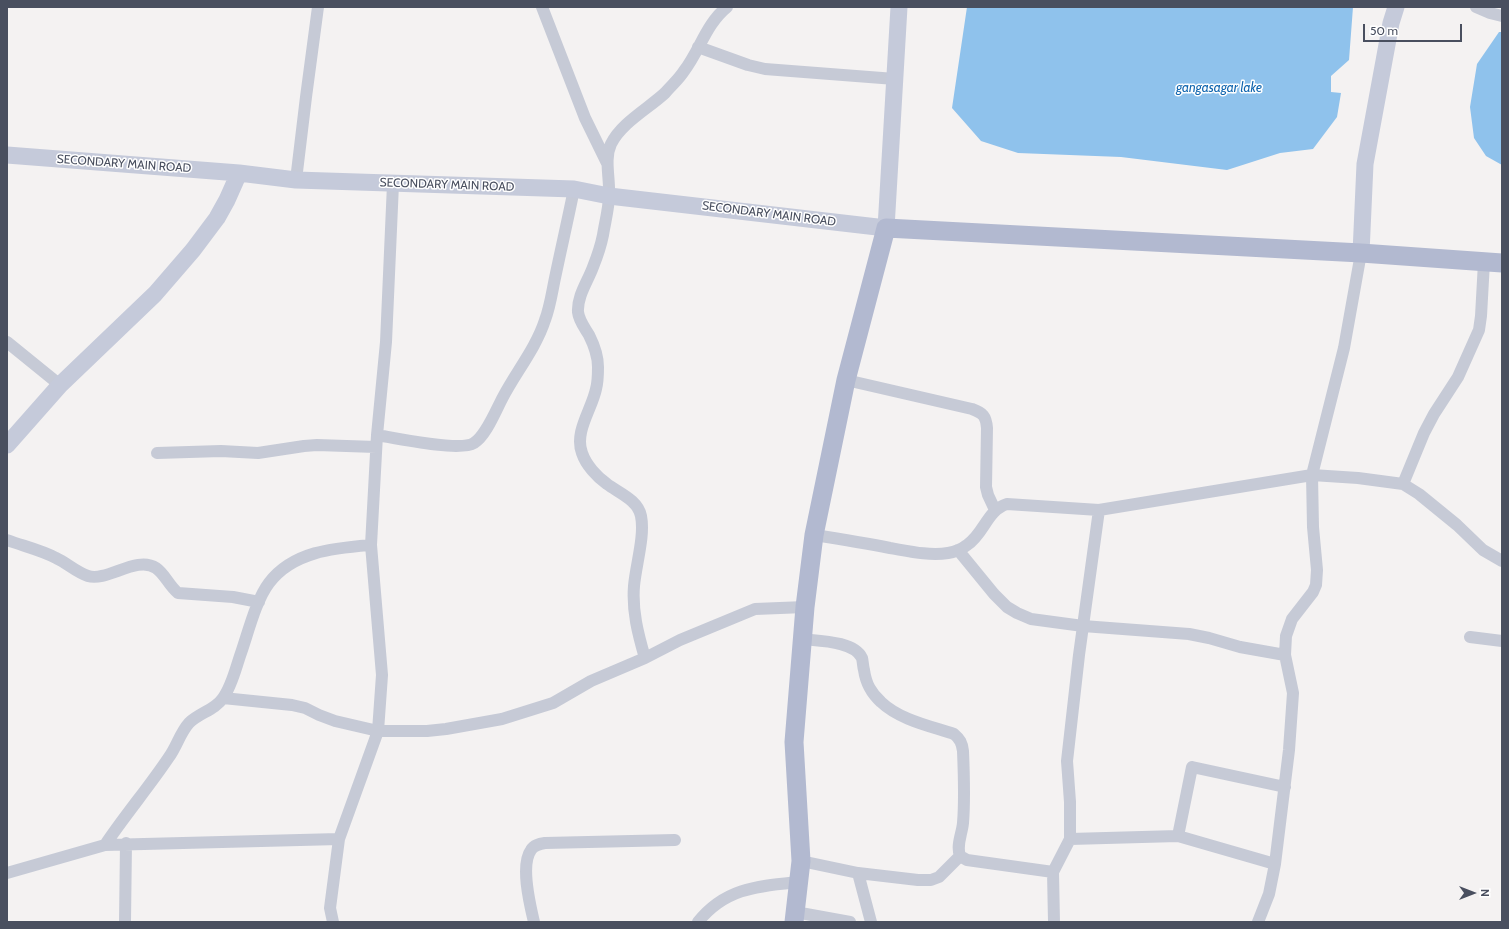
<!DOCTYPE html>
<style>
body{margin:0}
#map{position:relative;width:1509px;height:929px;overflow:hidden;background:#f4f2f2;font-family:Cabin,sans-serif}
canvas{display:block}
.frame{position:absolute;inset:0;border:8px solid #494f5f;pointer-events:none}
.north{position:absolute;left:1453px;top:873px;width:40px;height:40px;-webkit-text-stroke:3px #fff;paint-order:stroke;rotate:90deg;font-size:11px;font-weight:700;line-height:16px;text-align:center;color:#494f5f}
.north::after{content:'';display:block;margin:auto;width:14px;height:18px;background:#494f5f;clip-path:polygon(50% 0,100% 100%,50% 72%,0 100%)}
.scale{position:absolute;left:1363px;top:24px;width:99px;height:18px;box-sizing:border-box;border:2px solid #494f5f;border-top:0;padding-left:5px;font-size:12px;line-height:14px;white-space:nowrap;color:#494f5f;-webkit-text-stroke:3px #fff;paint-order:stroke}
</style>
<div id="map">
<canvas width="1509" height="929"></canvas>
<div class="frame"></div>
<div class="north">N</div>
<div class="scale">50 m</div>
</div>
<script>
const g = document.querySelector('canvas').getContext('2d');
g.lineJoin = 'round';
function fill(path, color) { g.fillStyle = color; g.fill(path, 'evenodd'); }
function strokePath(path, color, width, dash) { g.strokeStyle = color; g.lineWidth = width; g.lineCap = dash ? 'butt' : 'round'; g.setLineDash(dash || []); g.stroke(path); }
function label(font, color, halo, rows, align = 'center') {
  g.font = font + ' Cabin,sans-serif'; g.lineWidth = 3; g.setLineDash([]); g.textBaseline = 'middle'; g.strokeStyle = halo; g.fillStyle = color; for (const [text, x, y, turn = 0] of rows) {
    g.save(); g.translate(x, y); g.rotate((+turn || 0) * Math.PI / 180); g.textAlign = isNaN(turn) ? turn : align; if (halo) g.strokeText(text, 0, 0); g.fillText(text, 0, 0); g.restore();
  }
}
const water = new Path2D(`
 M967,7H1353L1349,60L1331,76V92L1341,93L1337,117L1313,149L1280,153L1227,170L1121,157L1018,153L981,141L952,108Z
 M1499,32H1502V165L1486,156L1474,138L1470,107L1477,64Z`);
const street = new Path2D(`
 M542,7L585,118L607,163
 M1476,7L1490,13L1502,16
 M698,47L748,65L765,69L895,79
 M296,180L306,97L318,7
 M7,342L60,385
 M846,380L972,409C983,413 986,416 987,428L986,487L988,495L995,510
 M377,435C395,438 460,452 474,443C486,436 496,410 503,397C516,372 536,348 545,320C550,307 552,292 555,278C561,249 568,219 574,189
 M157,453L221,451L258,453L304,446L317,445L376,447
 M1403,484L1424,433L1434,414L1458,377L1479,330L1481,316L1484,262
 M814,535C840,539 865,543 890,548C908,551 929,556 948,553C954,552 962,549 967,545C984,534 987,510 1007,504L1099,510L1312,475L1358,478L1403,484L1419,494L1457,525L1483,550L1502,561
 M7,540C23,546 41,550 56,558C67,563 76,572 88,576C107,582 137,555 156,568C165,574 169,586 178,593L233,597L259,602
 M958,550L994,594L1007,607L1017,613L1031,619L1083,626L1189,634L1209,638L1240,647L1285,655
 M1470,637L1502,641
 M802,639C819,641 854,641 862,658C863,662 863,667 864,670C866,684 871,693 881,702C900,720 930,726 954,734C960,739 962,743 963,751C964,775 965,799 963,823C962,834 956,845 960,856L967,860L1053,872
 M645,658C638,634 632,611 634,586C636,564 645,536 641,516C638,500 619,493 607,484C597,477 586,465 582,453C574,432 592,409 596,389C598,382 598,374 598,367C598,356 594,345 589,335C585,328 579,321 578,312C577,296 588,281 593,267C597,257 601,245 603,235C605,222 609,208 609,195C610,178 604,159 611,144C621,123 649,108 665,93C671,86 679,79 684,71C700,50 706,24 727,7
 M223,698L292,705L305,708L319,715L335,721L378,731H427L446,729L502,719L553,703L591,681L645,658L680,640L755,609L805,607
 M1178,836L1192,767L1285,787
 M339,839L378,731L382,675L371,545L377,435L386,342L393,184
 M1070,839V802L1067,761L1079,655L1099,510
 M105,845C125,815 149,787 169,757C177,746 180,733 189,723C199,713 215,710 223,698C232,686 236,667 241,653C248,633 256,600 269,583C293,551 335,548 371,545
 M801,861L858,873L918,880H931L939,877L960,856
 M7,873L105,845L339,839L330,908L333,922
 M858,873L871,922
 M795,912L850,922
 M125,922L126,843
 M534,922C530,905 520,865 531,850C534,845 539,844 545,843L675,840
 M698,922C725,888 758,886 798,882
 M1054,922L1053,872L1070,839L1178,836L1275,864
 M1258,922L1269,894L1275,864L1289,750L1293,693L1285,655L1286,636L1292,619L1313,592L1316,585L1317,570L1313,527L1312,475L1344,348L1361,253`);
const secondary = new Path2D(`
 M7,155L239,173L296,180L574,189L609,196L886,228L899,7
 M1361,253L1365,164L1391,23L1396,7
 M7,445L60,385L155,294L193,250L217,218L227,200L239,173`);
const primary = new Path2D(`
 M794,922L801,861L794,742L805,607L814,535L846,380L886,228L1361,253L1502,263`);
const streetNames = [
 ["SECONDARY MAIN ROAD",124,164,4],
 ["SECONDARY MAIN ROAD",447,185,2],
 ["SECONDARY MAIN ROAD",769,214,7]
];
const waterNames = [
 ["gangasagar lake",1219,88]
];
fill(water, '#8fc2ec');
strokePath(street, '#c6cad6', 12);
strokePath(secondary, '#c5cada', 17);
strokePath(primary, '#b2b9d0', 19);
label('12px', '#494f5f', '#fff', streetNames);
label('italic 13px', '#0e64ae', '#fff', waterNames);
</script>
